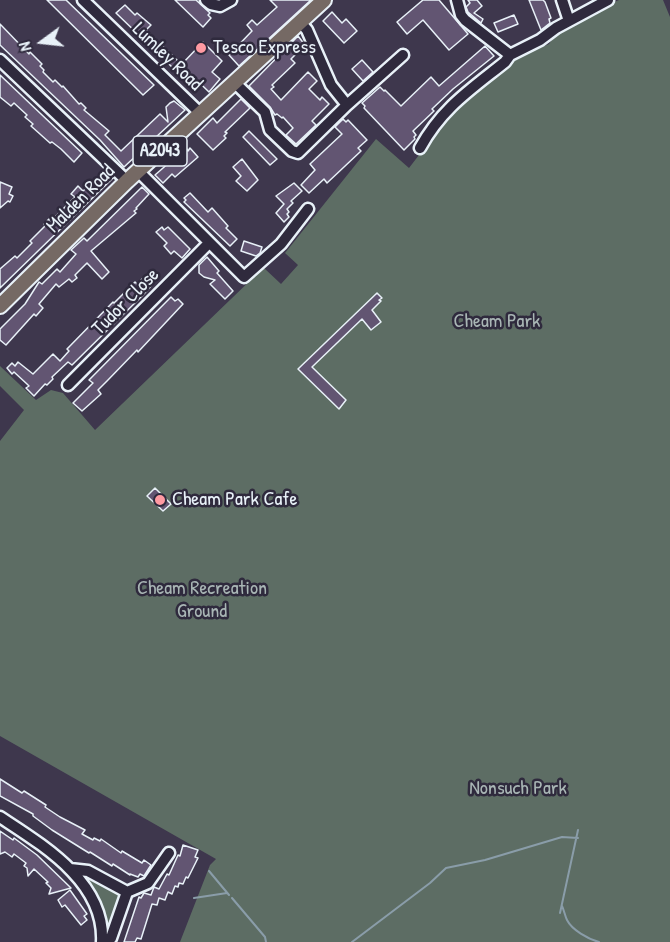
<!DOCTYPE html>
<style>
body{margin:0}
#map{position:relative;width:670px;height:942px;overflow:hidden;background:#3e374d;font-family:"Patrick Hand",sans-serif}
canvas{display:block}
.north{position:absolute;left:12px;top:12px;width:60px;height:60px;-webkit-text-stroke:4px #2f2a3d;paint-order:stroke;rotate:255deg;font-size:16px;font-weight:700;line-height:24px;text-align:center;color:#e8f1f8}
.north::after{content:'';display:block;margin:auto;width:21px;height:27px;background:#e8f1f8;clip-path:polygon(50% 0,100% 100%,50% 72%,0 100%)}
</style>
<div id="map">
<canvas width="670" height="942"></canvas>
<div class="north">N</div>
</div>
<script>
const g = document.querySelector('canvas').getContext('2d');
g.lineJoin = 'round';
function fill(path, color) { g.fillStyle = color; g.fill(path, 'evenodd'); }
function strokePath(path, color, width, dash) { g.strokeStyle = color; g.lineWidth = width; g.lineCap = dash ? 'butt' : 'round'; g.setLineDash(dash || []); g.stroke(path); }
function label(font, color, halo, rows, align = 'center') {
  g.font = font + ' "Patrick Hand",sans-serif'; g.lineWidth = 5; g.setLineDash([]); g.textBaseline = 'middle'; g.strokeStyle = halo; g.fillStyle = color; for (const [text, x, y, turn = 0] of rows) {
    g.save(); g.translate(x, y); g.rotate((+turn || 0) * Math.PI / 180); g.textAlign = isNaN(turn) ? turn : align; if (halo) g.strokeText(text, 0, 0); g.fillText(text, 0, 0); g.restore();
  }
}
const green = new Path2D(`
 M619,0H663L670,17V942H180L210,865L216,859L0,736V441L24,410L0,386V366L36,400L51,390L63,393L95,430L258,273L264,268L281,284L298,265L285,253L376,139L409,168L419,155L435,128L456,104L520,56L549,44L555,35L591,12Z
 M87,876L121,894L109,934L107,933C104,913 97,897 85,881Z`);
const stream = new Path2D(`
 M209,871L229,895
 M194,898L227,893
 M232,898L265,937L266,942
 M562,906C564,910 565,916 567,920C572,930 588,939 599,942
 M560,913L578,830
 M352,942L430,883L446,868L485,860L562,837L578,838`);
const building = new Path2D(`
 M47,0H66L154,85L143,95Z
 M175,0H196L210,13L208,15L211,18L203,27Z
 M270,0H311L239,66L229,55L252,31L247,25L252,20L257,25L277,7Z
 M423,0H439L468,34L449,50L423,20L407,34L397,22Z
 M468,0H477L482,6L474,13L483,19L481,23L468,12L466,7L470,3Z
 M529,0H543L545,2L551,18L549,19L550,23L541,30Z
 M125,5L135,15L137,13L151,25L146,30L179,62L173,68L116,13Z
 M332,12L342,23L346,19L357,31L344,43L323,21Z
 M514,15L518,24L498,32L494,23Z
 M0,24L29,54L30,52L42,64L40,66L44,70L43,72L53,82L55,80L62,87L63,86L79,104L81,103L86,108L84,110L109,131L105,135L121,151L160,114L168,122L166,107L170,103L174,101L185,110L124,167L100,140L0,45Z
 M298,36L305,45L291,59L295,63L272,85L274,87L271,89L281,100L308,72L317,81L309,89L320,100L322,97L329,104L312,121L316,125L296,144L286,135L293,128L283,117L282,118L277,114L275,115L270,107L249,86Z
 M203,42L222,61L212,72L220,79L209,92L181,65Z
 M485,46L494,56L453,89L432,109L434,111L413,131L416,135L414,137L415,139L404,150L364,108L365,106L362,103L380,87L384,91L385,90L401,106L431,77L439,86Z
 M362,60L373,72L363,81L352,69Z
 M0,75L82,153L74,162L61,149L52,142L50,143L31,126L33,124L25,117L27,115L14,103L11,106L0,97Z
 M241,99L250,108L225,132L227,133L224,136L226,138L213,150L197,134L213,118L217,123Z
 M343,119L346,122L348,120L367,140L358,148L361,151L327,183L324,179L309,193L301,185L315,170L310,164L342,134L335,127Z
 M249,131L277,159L270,165L243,137Z
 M186,148L188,151L190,148L198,157L175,177L172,174L163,183L155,175Z
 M242,159L258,180L247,191L236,181L241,176L233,167Z
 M106,171L113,178L0,288V269L15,256L17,258L32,243L30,241L45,226L44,224L49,219L51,221L75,197L71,194L78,186L83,191Z
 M0,182L12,187L9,194L13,196L10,202L8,201L0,208Z
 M294,183L302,191L291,201L293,203L287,209L289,212L287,214L289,217L284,222L276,213L284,204L276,196Z
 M142,187L149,194L136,208L137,209L134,211L136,213L91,251L109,272L102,279L87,263L75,275L77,278L72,282L69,279L59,287L56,284L39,304L43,308L36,316L34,314L6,345L0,340V329L25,304L39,282L42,284L57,269L60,272L76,254L71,250L84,238L87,241Z
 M190,193L208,212L212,208L228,226L226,228L237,239L230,246L184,202L186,200L184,198Z
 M162,227L164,230L168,227L190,249L182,258L174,251L171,254L164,246L167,243L156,232Z
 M244,241L262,247L260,253L256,256L241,251Z
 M207,257L219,271L217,273L233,291L225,299L210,284L215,280L204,277L199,273V265Z
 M146,275L153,281L150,284L152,285L143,295L72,365L68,362L52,377L53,379L47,385L45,384L34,396L26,388L29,386L27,384L14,372L12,374L7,368L12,363L15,366L18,362L33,374L53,354L60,361L69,351L67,349L113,302L114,303L135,282L137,284Z
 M377,293L382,298L379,300L381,301L372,310L381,322L371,330L362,319L312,367L346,400L339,409L298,369Z
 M171,297L175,301L178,299L183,304L138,352L137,350L107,381L98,390L101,394L82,411L73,403L93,383L89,380Z
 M155,488L171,504L163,511L147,496Z
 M0,779L22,793L24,791L46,805L45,807L60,817L85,830L82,834L93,840L94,838L100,841L101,839L121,853L122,851L142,863L144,860L151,865L144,876L140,874L138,877L130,874V875L113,864L112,866L90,852L89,853L52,830L33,816V814L0,796Z
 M0,831L13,840L14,838L37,855L71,888L49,894L51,888L46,883L48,882L34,869L28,876L27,868L24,866L26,863L14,854L12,857L5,852L0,854Z
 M183,845L198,850L195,857L198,858L188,878L186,877L183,884L179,883L178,887L175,886L172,894L168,892L165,900L159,898L157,905L152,904L141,939L137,938L135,942H124L139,897L141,898L144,893L151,895L154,887L159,889L167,874L169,875L178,855L180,856Z
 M70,890L87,914L84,916L87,920L81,925L65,905L62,907L58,900Z`);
const minor = new Path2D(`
 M83,0L201,114
 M206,0L211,4L220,6L231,0
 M457,0L461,15L465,20L510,55L540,40L556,28L608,0
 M562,0L569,21
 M0,60L127,181
 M235,83L265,112L270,130L292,151L298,153L347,105L331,85L307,30L300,22
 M347,105L403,55
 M420,148C442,108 470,90 505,62L510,55
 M138,171L244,277L281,244L308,209
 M68,385L209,243
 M0,817C44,846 105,882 102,942
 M70,869L88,871L127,892L111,938L106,942
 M127,892L148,883L169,853`);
const major = new Path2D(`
 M0,306L127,181L324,0`);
const markers = [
 [201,48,6,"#ff9aa2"],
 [160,500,6,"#ff9aa2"]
];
const shields = [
 [160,151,54]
];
const shieldNames = [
 ["A2043",160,151]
];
const poiNames = [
 ["Tesco Express",213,48],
 ["Cheam Park Cafe",172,500]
];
const streetNames = [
 ["Lumley Road",167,57,44],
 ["Malden Road",81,199,-45],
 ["Tudor Close",126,302,-45]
];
const parkNames = [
 ["Cheam Park",497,322],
 ["Cheam Recreation",202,589],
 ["Ground",202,612],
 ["Nonsuch Park",518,789]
];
fill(green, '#5d6d64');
strokePath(stream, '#8a9da9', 2);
fill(building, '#625572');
strokePath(building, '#e8f1f8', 1.5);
strokePath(minor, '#e8f1f8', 15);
strokePath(major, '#e8f1f8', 18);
strokePath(minor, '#2f2a3d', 10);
strokePath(major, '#756964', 14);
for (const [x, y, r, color] of markers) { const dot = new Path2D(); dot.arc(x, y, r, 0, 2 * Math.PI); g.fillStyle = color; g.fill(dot); strokePath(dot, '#2f2a3d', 2); }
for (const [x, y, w] of shields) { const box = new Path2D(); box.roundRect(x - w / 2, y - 15, w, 30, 4.5); g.fillStyle = '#2f2a3d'; g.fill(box); strokePath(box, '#e8f1f8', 1.5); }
label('bold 18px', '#e8f1f8', null, shieldNames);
label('20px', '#e8f1f8', '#2f2a3d', poiNames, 'left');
label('20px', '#e8f1f8', '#2f2a3d', streetNames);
label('20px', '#a9b6b5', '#2f2a3d', parkNames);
</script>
